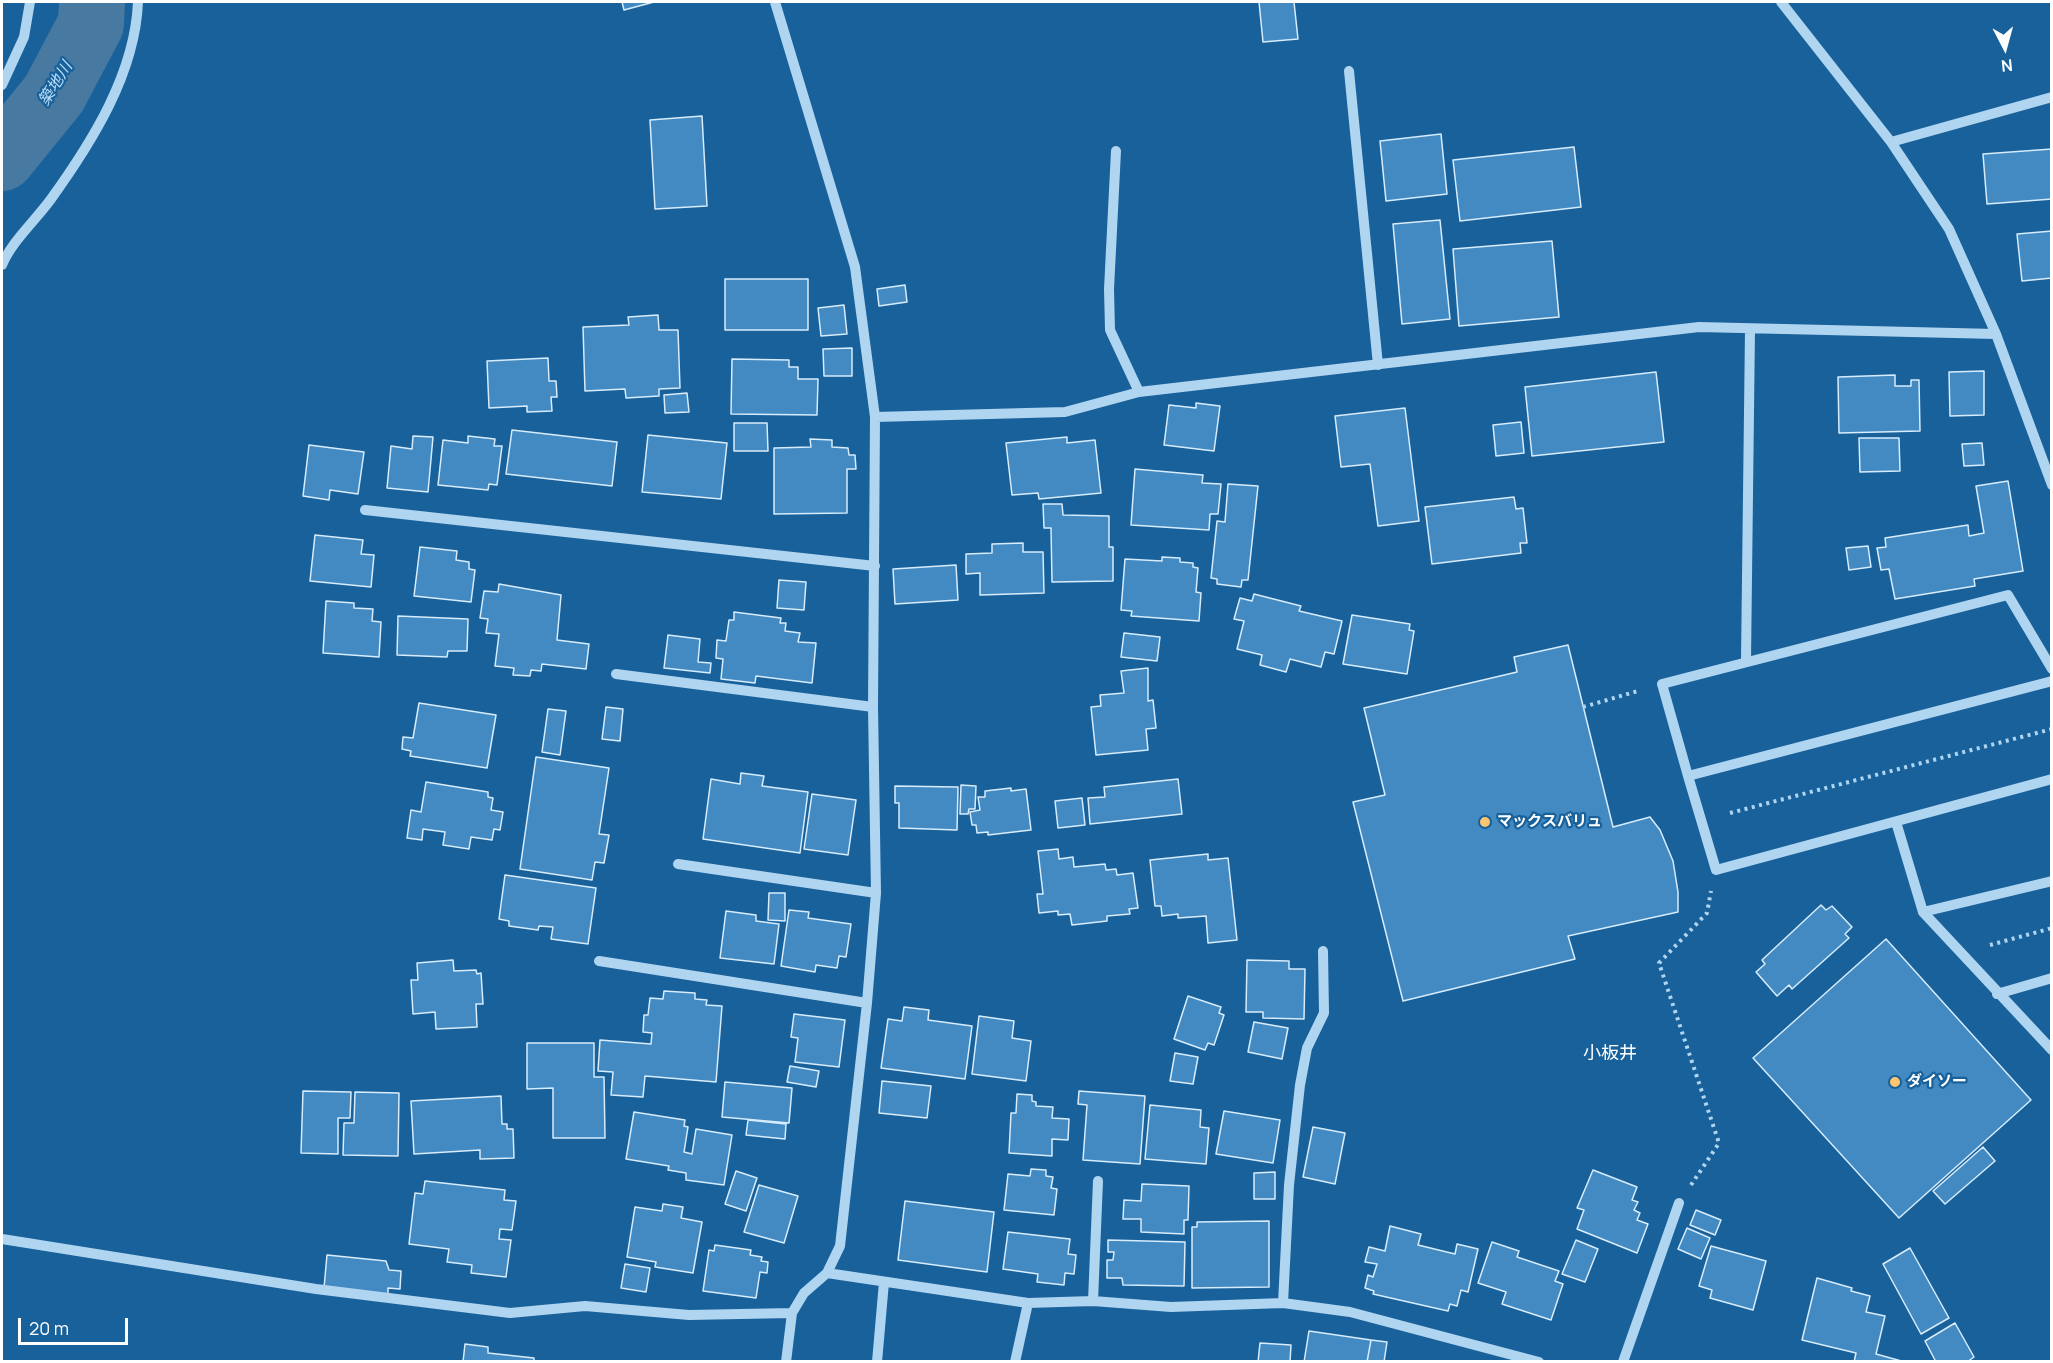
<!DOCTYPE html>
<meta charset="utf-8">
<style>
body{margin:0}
#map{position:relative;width:2053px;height:1363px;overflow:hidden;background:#19619a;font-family:Manrope,sans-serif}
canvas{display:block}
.frame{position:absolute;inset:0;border:3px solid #fff;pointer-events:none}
.north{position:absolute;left:1975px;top:18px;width:60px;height:60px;-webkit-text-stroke:4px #19619a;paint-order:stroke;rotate:174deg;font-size:16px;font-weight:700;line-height:24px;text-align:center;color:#fff}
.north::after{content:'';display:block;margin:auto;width:21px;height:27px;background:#fff;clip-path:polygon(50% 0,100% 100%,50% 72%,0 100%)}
.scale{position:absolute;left:18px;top:1318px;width:110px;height:27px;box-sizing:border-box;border:3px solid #fff;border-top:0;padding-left:8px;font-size:18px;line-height:21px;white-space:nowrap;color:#fff;-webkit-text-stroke:4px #19619a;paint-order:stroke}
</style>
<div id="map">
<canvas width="2053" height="1363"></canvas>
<div class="frame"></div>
<div class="north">N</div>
<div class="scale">20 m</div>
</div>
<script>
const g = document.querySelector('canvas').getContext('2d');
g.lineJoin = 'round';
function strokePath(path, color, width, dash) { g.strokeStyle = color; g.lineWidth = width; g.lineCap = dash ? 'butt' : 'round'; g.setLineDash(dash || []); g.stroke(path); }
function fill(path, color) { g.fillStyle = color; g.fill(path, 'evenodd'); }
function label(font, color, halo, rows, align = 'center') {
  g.font = font + ' Manrope,"Noto Sans JP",sans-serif'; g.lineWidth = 4.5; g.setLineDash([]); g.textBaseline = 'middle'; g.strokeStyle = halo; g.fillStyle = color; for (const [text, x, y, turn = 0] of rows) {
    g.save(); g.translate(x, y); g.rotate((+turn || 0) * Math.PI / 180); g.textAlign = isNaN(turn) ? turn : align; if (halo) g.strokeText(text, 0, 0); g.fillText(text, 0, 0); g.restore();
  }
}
const river = new Path2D(`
 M2,158L54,94L91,24L92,2`);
const building = new Path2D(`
 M622,2H654L624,10Z
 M1259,2H1294L1298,39L1263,42Z
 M702,116L707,206L655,209L650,120Z
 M1441,134L1447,194L1386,201L1380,141Z
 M1574,147L1581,207L1460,221L1453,160Z
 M2052,149V199L1987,204L1983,154Z
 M1440,220L1450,319L1402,324L1393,224Z
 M2052,231V278L2022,281L2017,234Z
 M1552,241L1559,317L1459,326L1453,249Z
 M725,279H808V330H725Z
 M905,285L907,302L879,306L877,289Z
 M844,305L847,334L821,336L818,308Z
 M658,315L659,330H678L680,388L659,389V396L626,398L625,389L585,391L583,327L629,325L628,317Z
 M852,348V376H824L823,349Z
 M548,358L549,381H556L557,397H551L552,411L527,412V406L489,408L487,361Z
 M732,359L789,360V367H798V379H818L817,415L731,414Z
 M1984,371V415L1950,416L1949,372Z
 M1656,372L1664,442L1532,456L1525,387Z
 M1895,375V386H1911V380H1919L1920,431L1839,433L1838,377Z
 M687,393L689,412L665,413L664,395Z
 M1196,403L1220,406L1214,451L1164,445L1169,405L1196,408Z
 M1405,408L1419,521L1378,526L1370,464L1341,467L1335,416Z
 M1521,422L1524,453L1496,456L1493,425Z
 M734,423H767L768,451H734Z
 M512,430L617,442L612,486L506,474Z
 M648,435L727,443L721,499L642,492Z
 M413,436L433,437L428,492L387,488L391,446L412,449Z
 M468,436L495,439L494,446H502L497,485L489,484L488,490L438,485L443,440L468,443Z
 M1067,437V443L1095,440L1101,493L1039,499L1038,493L1012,495L1006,443Z
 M1859,438H1899L1900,471L1860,472Z
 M810,439L832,440V447L848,448L849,455H855L856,469H847V513L774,514V448L811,447Z
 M1982,443L1984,465L1964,466L1962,444Z
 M309,445L364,452L358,494L330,490L329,500L303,496Z
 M1135,469L1203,475L1202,483L1221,484L1218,514H1210L1209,530L1131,525Z
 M2008,481L2023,571L1974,579L1975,586L1895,599L1889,569L1881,570L1877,548L1886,547L1885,538L1968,525L1969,536L1984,533L1976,486Z
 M1228,484L1258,486L1248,580H1242L1241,587L1217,584V579L1211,578L1217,521L1225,522Z
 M1514,497L1516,509L1523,508L1527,543H1520L1521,553L1432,564L1425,507Z
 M1043,504H1062L1063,515L1109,516V547H1113V581L1052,582L1051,528H1044Z
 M315,535L363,540L361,554L374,555L371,587L310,581Z
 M1023,543V552H1043L1044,593L980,595V573L966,574V554L992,553V544Z
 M1868,546L1871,567L1849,570L1846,548Z
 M420,547L457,551L456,560L469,562V569L475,570L471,602L414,596Z
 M1162,557L1180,558V562L1193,563V567L1198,568L1196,592L1201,593L1199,621L1131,616L1132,611L1121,610L1125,559L1162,561Z
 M956,565L958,600L895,604L893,569Z
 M779,580L806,582L804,610L777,608Z
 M499,584L561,595L557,640L589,644L586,669L542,664L541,671L531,670L530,676L513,675L514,668L495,666L499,634L486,633L488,619L480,618L484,591L498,592Z
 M1254,594L1301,606L1299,611L1342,621L1334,654L1325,652L1321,667L1290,659L1286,672L1260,665L1262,655L1237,649L1244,621L1234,619L1240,598L1252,601Z
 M326,601L354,603V608L373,609L372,621L381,622L379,657L323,653Z
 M734,612L781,618L780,623H786L785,631L800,633L798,642L816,643L812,683L756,676L755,683L721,679L723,659L716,658L717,640L726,641L729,620H734Z
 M1352,615L1410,624L1409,630L1414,631L1407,674L1343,664Z
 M398,616L468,619L467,651H448L447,657L397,655Z
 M1124,633L1160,637L1157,661L1121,657Z
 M668,635L700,639L698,662L711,663L710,673L664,668Z
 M1568,645L1613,827L1650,817L1660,830L1673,861L1678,892V912L1568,936L1575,959L1403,1001L1353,802L1385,795L1364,708L1517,672L1514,657Z
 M1148,668V701L1153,700L1156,728L1146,729L1148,750L1096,755L1091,707L1101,706L1100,695L1124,693L1121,671Z
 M419,703L496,715L487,768L410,756L411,751L402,749L403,737L413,738Z
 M606,707L623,709L620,741L602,739Z
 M548,709L566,711L560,755L542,752Z
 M536,757L609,768L599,834L609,835L604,863L595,862L592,880L520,869Z
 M741,773L764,776L762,786L808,792L800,853L703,839L711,779L740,784Z
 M1178,779L1182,814L1090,824L1088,798L1105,797L1104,787Z
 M426,782L488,792V797L493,798L491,810L503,812L500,830L494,829L492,840L471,837L469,849L443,845L445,832L423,829L422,840L407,838L411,810L421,812Z
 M961,785L976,786L975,809H969L968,814H960Z
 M895,786L958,787L957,830L899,828V803H895Z
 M1011,788V791L1026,789L1031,830L988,835V832L977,833L976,825H972L970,812L980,810L978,797H985V791Z
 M812,794L856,800L848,855L804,849Z
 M1082,798L1085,825L1058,828L1055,801Z
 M1058,849L1059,859L1073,857L1074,867L1105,864L1106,870L1116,869L1117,875L1133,873L1138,908L1129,909L1130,914L1107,916V921L1072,925L1070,914L1058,915V911L1039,913L1037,894H1043L1038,851Z
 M1208,854V860L1228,858L1237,940L1208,943L1206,916L1178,918V914L1162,916L1161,906H1155L1150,860Z
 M505,875L596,888L588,944L551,939L553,927L539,926L538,930L509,926V921L499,919Z
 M769,893H785V921L768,920Z
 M1821,905L1826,910L1832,906L1852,927L1845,934L1849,938L1792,989L1789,985L1777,996L1756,972L1765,964L1762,960Z
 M789,910L809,912L808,918L851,924L846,957L839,956L837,968L816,965L815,972L781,966Z
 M726,911L756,915V921L779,924L774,964L720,958Z
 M1886,939L2031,1100L1899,1218L1753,1058Z
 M453,960L454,971L476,970L477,974L481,973L483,1004H476L477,1027L436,1029L435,1012L413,1014L411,980H418L417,963Z
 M1247,960L1289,961V969H1305L1304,1019L1263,1018V1012H1246Z
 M664,991L695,993V999L707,1000L706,1005L722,1006L716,1082L645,1076L643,1097L611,1095L613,1072L598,1071L600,1040L651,1044L652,1033L643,1032L644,1015H648L650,998L663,999Z
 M1188,996L1221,1007L1219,1013L1224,1015L1214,1045L1208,1043L1205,1050L1174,1039Z
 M904,1007L929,1010L928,1020L972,1026L965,1079L881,1068L888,1019L902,1021Z
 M794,1014L845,1020L839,1067L795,1062L798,1038L791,1037Z
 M979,1016L1014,1021L1012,1038L1031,1041L1026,1081L972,1074Z
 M1254,1022L1288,1028L1282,1059L1248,1052Z
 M527,1043H594V1077H604L605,1138H553V1088L527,1089Z
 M1175,1053L1198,1057L1193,1084L1170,1081Z
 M790,1066L819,1071L816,1087L787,1082Z
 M882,1081L931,1086L927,1118L879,1113Z
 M725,1082L792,1088L789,1123L722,1117Z
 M303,1091L351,1092L350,1118H338V1154L301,1153Z
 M1079,1091L1145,1096L1140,1164L1083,1160L1087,1105L1078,1104Z
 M355,1092L399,1093L398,1156L343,1155L344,1123H354Z
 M1017,1094L1032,1095V1101L1036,1102V1106L1053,1107L1052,1118L1069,1119L1068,1140L1052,1139V1156L1009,1153L1011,1113H1016Z
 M501,1096L502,1124H507V1129H513L514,1158L480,1159V1150L414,1154L411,1101Z
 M1150,1105L1201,1110L1200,1127L1209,1128L1206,1164L1145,1159Z
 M1224,1111L1280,1120L1273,1163L1216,1154Z
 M634,1112L685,1120L684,1126L688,1127L684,1152L692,1154L696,1129L732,1135L724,1185L686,1180V1173L668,1170L669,1166L626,1159Z
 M748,1120L786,1124L785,1139L746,1135Z
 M1313,1127L1345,1133L1335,1184L1303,1177Z
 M1983,1147L1995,1161L1945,1204L1933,1191Z
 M1031,1169L1046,1170V1176L1053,1177L1051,1188L1057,1189L1054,1215L1004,1210L1008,1174L1030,1176Z
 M1593,1170L1637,1187L1632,1200L1638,1202L1634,1210L1640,1213L1637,1220L1648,1224L1637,1253L1577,1229L1584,1210L1577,1208Z
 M736,1171L757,1178L746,1211L725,1204Z
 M1275,1172V1199H1254V1173Z
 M425,1181L505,1190L504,1200L516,1201L512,1230L500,1229L499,1239L511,1240L506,1277L471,1273L472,1265L447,1262L449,1249L409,1244L415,1193L423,1194Z
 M1142,1184L1189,1186L1188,1220H1184V1234L1141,1232V1219H1123L1124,1200L1141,1201Z
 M759,1185L798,1196L784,1243L744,1232Z
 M905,1201L994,1212L987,1272L898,1260Z
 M663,1204L683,1207L681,1218L702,1222L693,1273L655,1267L656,1262L627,1257L635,1207L662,1211Z
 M1696,1210L1721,1220L1715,1235L1690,1225Z
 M1269,1221V1287L1192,1288V1227H1197V1222Z
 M1390,1226L1421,1234L1418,1245L1455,1254L1457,1244L1478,1249L1468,1292L1461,1290L1457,1306L1450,1304L1448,1311L1373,1294L1374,1291L1365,1288L1368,1275L1373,1277L1377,1264L1365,1262L1369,1247L1385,1251Z
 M1687,1228L1710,1238L1701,1259L1678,1249Z
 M1008,1232L1070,1239L1068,1254L1076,1255L1074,1274L1065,1273L1064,1285L1037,1282L1038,1274L1003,1269Z
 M1108,1240L1185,1242L1184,1286L1123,1285L1122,1278H1107V1260H1113L1114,1252H1108Z
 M1576,1240L1598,1249L1585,1282L1562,1274Z
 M1492,1242L1519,1251L1517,1257L1559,1271L1555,1281L1563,1284L1551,1320L1502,1304L1506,1292L1478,1283Z
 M715,1245L751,1250L750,1255L762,1257L761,1261L768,1262L767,1273L760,1272L756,1298L703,1291L709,1250L714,1251Z
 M1711,1246L1766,1261L1753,1310L1710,1298L1712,1290L1699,1286Z
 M1910,1248L1949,1318L1921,1334L1883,1264Z
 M327,1255L386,1261L389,1270L401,1271L400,1289L388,1288V1295L324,1288Z
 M625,1264L650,1268L646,1292L621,1288Z
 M1817,1278L1852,1288L1851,1291L1870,1296L1866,1312L1885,1316L1876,1354L1905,1362H1854L1856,1353L1802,1340Z
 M1955,1323L1974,1357L1967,1362H1936L1925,1341Z
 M1309,1331L1371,1340L1367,1362H1304Z
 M1371,1340L1387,1342L1384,1362H1367Z
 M1260,1343L1291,1345L1290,1362H1258Z
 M465,1344L488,1347V1353L534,1358V1362H463Z`);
const path = new Path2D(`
 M1583,707L1638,691
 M1730,813L2052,729
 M1990,945L2052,928
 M1691,1185L1719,1143L1659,963L1707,913L1711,891`);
const minor = new Path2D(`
 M775,2L855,267L875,417L873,707L876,893L867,1003L840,1246L827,1273L804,1293L792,1313L786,1362
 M1781,2L1891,142L1949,229L1996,334L2052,485
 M1349,71L1378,365
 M2,85L24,37L30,2
 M1891,142L2052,97
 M1116,151L1109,289L1110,330L1139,392
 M2,265C12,241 35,221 51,199C92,142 135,74 138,2
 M875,417L1065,412L1139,392L1699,327L1996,334
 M365,510L875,566
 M1746,660L1750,329
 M2052,669L2008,595L1662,684L1688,776L2052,681
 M616,674L873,707
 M1688,776L1716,870L2052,779
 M1896,822L1923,912
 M678,864L876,893
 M2052,881L1923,912L2052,1050
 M599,961L867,1003
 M1997,994L2052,978
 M2,1239L316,1289L510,1313L585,1306L689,1315L792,1313
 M827,1273L1028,1303L1093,1301L1171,1307L1283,1303L1350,1312L1539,1362
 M1093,1301L1098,1181
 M1283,1303L1289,1185L1300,1085L1307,1048L1324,1013L1323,951
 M877,1362L884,1282
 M1015,1362L1028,1303
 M1623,1362L1679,1203`);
const markers = [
 [1485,822,6,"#ffc570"],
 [1895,1082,6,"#ffc570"]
];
const poiNames = [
 ["マックスバリュ",1497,822],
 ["ダイソー",1907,1082]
];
const waterNames = [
 ["築地川",56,84,-58]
];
const quarterNames = [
 ["小板井",1610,1054]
];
strokePath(river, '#4879a1', 66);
fill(building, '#428ac1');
strokePath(building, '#d7ecfc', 1.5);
strokePath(path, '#b0d5f1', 4, [3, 4.5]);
strokePath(minor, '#b0d5f1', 10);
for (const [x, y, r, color] of markers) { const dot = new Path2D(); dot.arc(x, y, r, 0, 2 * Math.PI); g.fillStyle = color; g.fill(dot); strokePath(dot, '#19619a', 2); }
label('bold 15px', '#fff', '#19619a', poiNames, 'left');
label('italic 16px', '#bcdef8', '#19619a', waterNames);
label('18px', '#fff', '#19619a', quarterNames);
</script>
